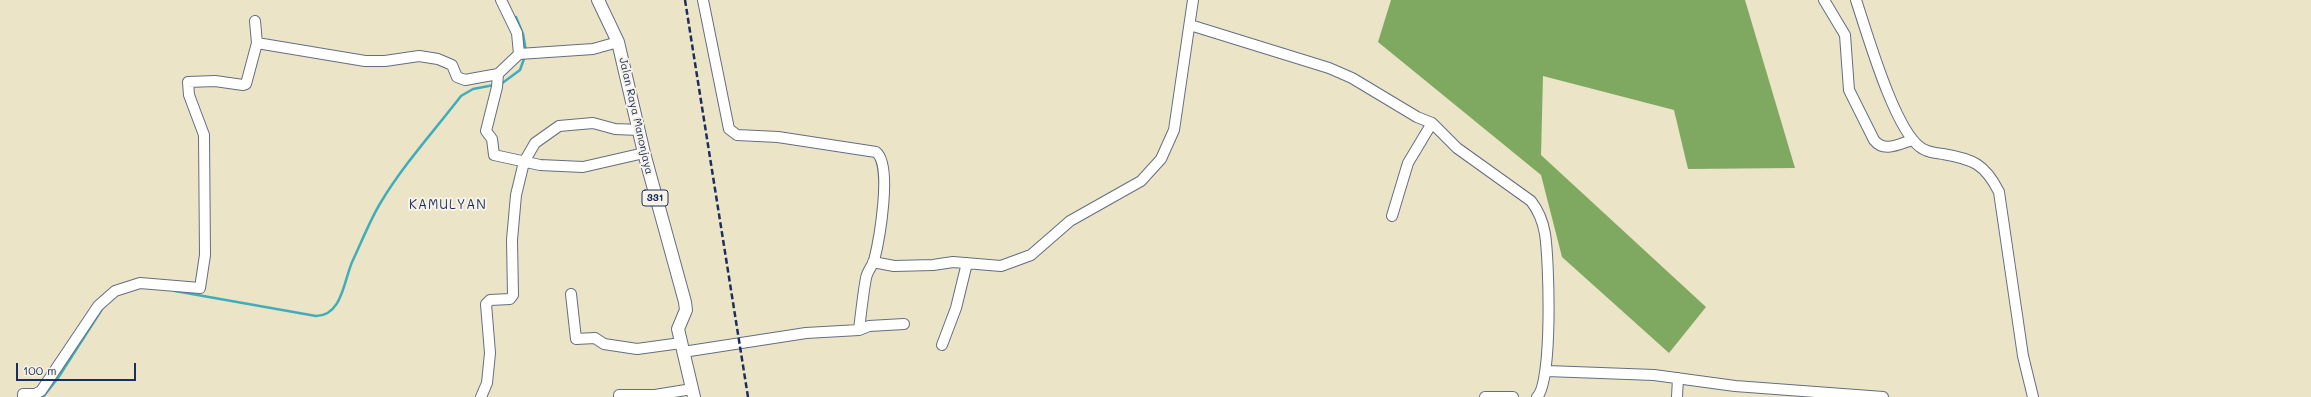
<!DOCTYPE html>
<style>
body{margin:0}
#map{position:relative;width:2311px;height:397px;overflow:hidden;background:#ece4c7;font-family:Mali,sans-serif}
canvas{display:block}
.scale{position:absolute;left:16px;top:363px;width:120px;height:18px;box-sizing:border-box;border:2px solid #1b2f5e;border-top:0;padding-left:5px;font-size:12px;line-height:14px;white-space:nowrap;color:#1b2f5e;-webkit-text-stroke:3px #f7f3e8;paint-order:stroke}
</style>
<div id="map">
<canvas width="2311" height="397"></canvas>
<div class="scale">100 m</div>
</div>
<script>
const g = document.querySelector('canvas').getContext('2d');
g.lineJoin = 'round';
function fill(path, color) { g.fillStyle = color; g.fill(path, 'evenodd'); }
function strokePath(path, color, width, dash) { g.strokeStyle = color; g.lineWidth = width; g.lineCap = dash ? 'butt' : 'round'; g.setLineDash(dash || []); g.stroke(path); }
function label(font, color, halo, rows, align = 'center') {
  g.font = font + ' Mali,sans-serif'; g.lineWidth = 4; g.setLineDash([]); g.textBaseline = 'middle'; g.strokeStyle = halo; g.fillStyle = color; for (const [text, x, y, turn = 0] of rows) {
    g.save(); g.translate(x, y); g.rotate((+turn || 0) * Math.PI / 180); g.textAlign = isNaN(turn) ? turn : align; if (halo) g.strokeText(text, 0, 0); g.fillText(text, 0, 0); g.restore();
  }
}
const forest = new Path2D(`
 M1391,0H1745L1795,168L1688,169L1674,110L1543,76L1541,155L1706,307L1669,353L1562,257L1541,175L1378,42Z`);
const stream = new Path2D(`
 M516,17L523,34L526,51
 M501,84L520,70L525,56
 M175,291L316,316C343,316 344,278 353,260C362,241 370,220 381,202C404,164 434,131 461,96L473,89L494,85
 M43,397L58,378L104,306`);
const minor = new Path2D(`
 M501,0L517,33L519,54
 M1824,0L1845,35L1849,90L1874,140C1884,153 1899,144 1912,140
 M1856,0C1867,33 1894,128 1920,147C1926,152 1935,153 1943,154C1973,159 1985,164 1999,192L2023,356L2033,397
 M255,21L257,43L365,61H385L419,56L438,59L452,65L457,77L465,80L498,74L519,54L593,49L618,42
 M1190,25L1329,68L1352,78L1417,117L1432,123L1457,148L1531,201C1538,210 1543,222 1545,234C1549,259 1553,382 1537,397
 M498,74L497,87L486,131L492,139L494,155L540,165L583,167L644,153
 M1392,216L1408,163L1432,123
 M873,262L894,266L933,265L953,262L1001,266L1031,255L1070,221L1141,181L1161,159L1174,130L1193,0
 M571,294L576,339L595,338L604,344L637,349L681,343
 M859,330L869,326L904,324
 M942,345L956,308L967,263
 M683,352L806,333L859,330C861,313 863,294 866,278C867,272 872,266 874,261C879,241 893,165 876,152L778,137L737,135L729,129L703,0
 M1547,371L1654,375L1735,386L1883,397
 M619,395H655L692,389
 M23,397V394H35L41,391L98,306L115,291L140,283L200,288L205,255L204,135L189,95L188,82L215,81L243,85L246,84L257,43
 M481,397L487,383L490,353L486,304L490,300L510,299L513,295L512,240L516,195L524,162L535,143L559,126L593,123L615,129L639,130
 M1485,397H1513
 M1677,397L1678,378`);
const major = new Path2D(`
 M598,0L618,42L644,153L685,302L686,310L678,329L694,397`);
const rail = new Path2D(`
 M685,0L748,397`);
const shields = [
 [655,198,26]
];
const shieldNames = [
 ["331",655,198]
];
const streetNames = [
 ["Jalan Raya Manonjaya",636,116,77]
];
const quarterNames = [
 ["KAMULYAN",448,205]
];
fill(forest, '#7fa960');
strokePath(stream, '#3faeba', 2.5);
strokePath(minor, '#646e83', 12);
strokePath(major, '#646e83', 14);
strokePath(minor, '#fff', 10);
strokePath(major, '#fff', 12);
strokePath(rail, '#1b2f5e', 2.5, [6, 3]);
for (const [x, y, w] of shields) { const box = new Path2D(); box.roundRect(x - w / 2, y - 8, w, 16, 3); g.fillStyle = '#f7f3e8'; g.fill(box); strokePath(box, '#1b2f5e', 1); }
label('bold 10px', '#1b2f5e', null, shieldNames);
label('11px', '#1b2f5e', '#f7f3e8', streetNames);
g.letterSpacing = '1px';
label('13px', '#1b2f5e', '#f7f3e8', quarterNames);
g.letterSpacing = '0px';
</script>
